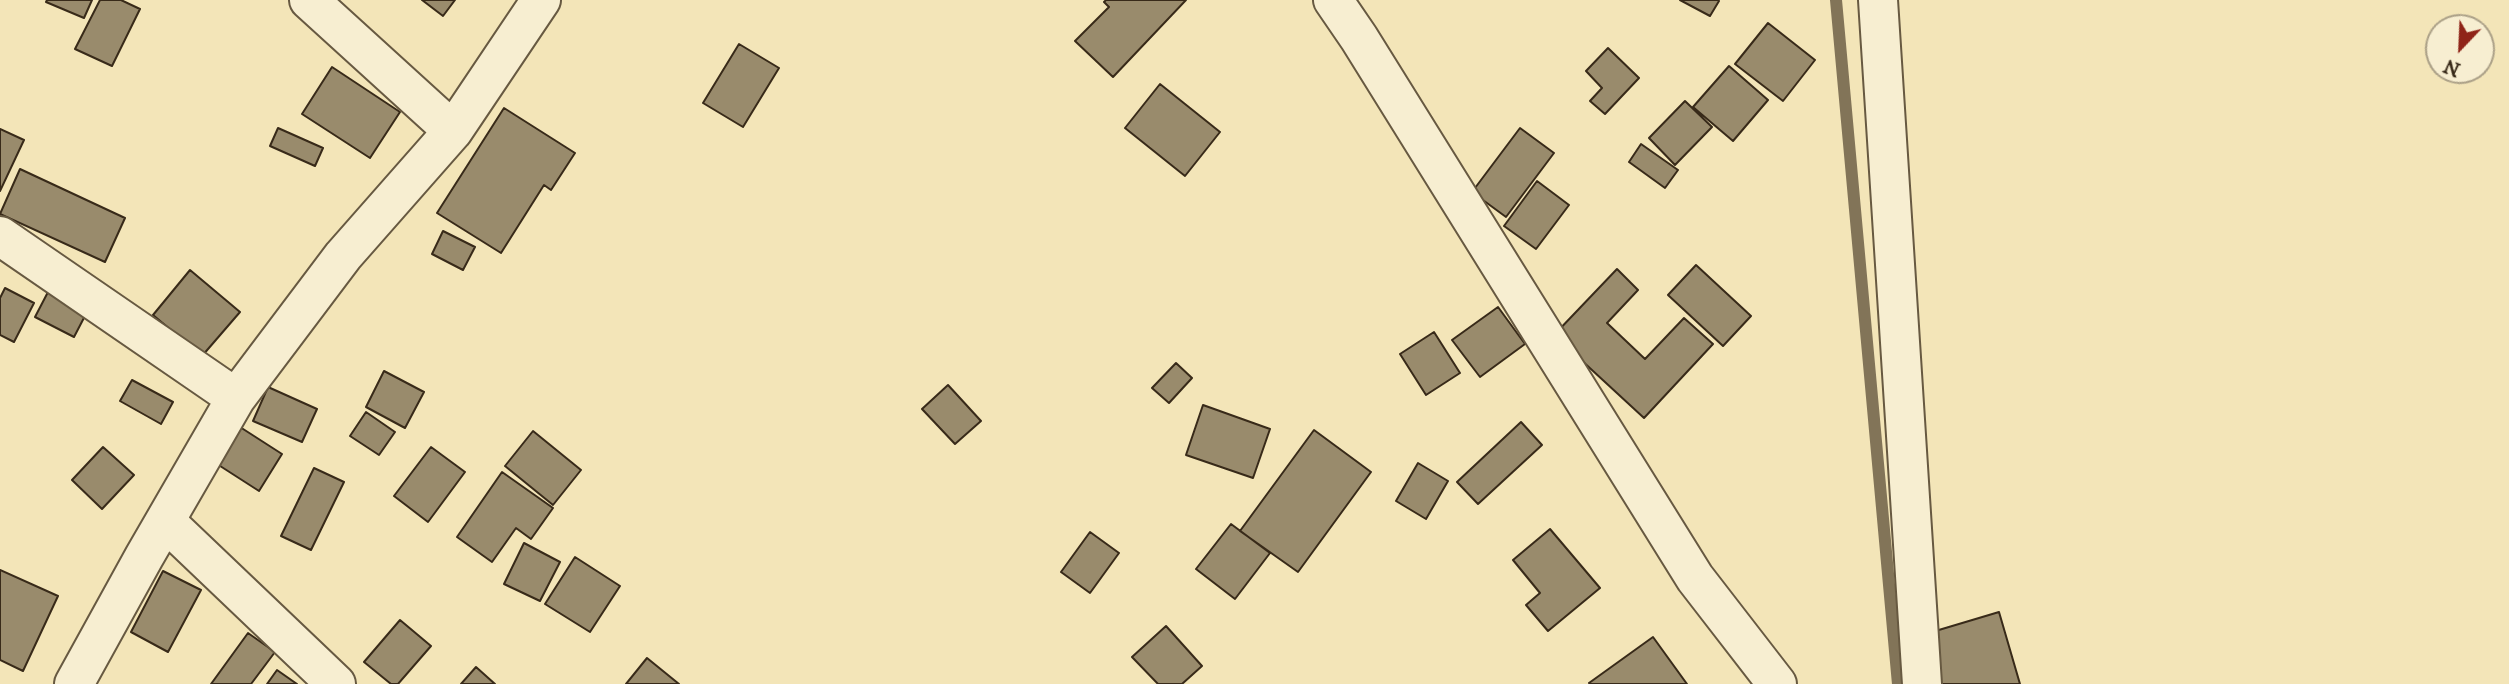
<!DOCTYPE html>
<style>
body{margin:0}
#map{position:relative;width:2509px;height:684px;overflow:hidden;background:#f3e5b8;font-family:"IM FELL DW Pica",serif}
canvas{display:block}
.north{position:absolute;left:2425px;top:14px;width:70px;height:70px;box-sizing:border-box;background:#f7eed1;border:2px solid #aba087;border-radius:50%;rotate:203deg;font-size:19px;font-weight:700;line-height:28px;text-align:center;color:#382a19}
.north::after{content:'';display:block;margin:auto;width:24px;height:32px;background:#8f2418;clip-path:polygon(50% 0,100% 100%,50% 72%,0 100%)}
</style>
<div id="map">
<canvas width="2509" height="684"></canvas>
<div class="north">N</div>
</div>
<script>
const g = document.querySelector('canvas').getContext('2d');
g.lineJoin = 'round';
function strokePath(path, color, width, dash) { g.strokeStyle = color; g.lineWidth = width; g.lineCap = dash ? 'butt' : 'round'; g.setLineDash(dash || []); g.stroke(path); }
function fill(path, color) { g.fillStyle = color; g.fill(path, 'evenodd'); }
const stream = new Path2D(`
 M1836,0L1898,684`);
const building = new Path2D(`
 M47,0H92L84,18L46,2Z
 M100,0H121L140,9L112,66L75,49Z
 M422,0H455L443,16Z
 M1106,0H1186L1113,77L1075,41L1109,7L1104,2Z
 M1680,0H1718L1719,1L1710,16Z
 M1768,23L1815,60L1783,101L1735,64Z
 M739,44L779,68L743,127L703,103Z
 M1608,48L1639,78L1605,114L1590,101L1602,88L1586,71Z
 M1729,66L1768,100L1733,141L1693,107Z
 M332,67L400,112L370,158L302,114Z
 M1160,84L1220,132L1185,176L1125,128Z
 M1685,101L1712,127L1675,165L1649,138Z
 M504,108L575,153L551,190L544,185L501,253L437,213Z
 M278,128L323,148L315,166L270,146Z
 M1520,128L1554,153L1506,217L1472,192Z
 M0,129L24,140L0,191Z
 M1641,144L1678,170L1665,188L1629,162Z
 M20,169L125,218L105,262L0,214Z
 M1537,181L1569,205L1536,249L1504,226Z
 M443,231L475,247L463,270L432,254Z
 M1696,265L1751,316L1723,346L1668,295Z
 M61,267L100,287L74,337L35,317Z
 M1617,269L1638,290L1607,323L1645,359L1684,318L1713,344L1644,418L1554,335Z
 M190,270L240,312L202,356L153,315Z
 M5,288L34,303L14,342L0,335V298Z
 M1498,307L1525,344L1480,377L1452,340Z
 M1434,332L1460,373L1426,395L1400,354Z
 M1176,363L1192,378L1169,403L1152,388Z
 M384,371L424,392L405,428L366,407Z
 M132,380L173,402L161,424L120,401Z
 M948,385L981,421L955,444L922,409Z
 M268,387L317,409L302,442L253,421Z
 M1203,405L1270,429L1253,478L1186,455Z
 M366,412L395,432L379,455L350,436Z
 M1521,422L1542,445L1478,504L1457,482Z
 M240,427L282,454L259,491L217,464Z
 M1314,430L1371,472L1298,572L1240,531Z
 M533,431L581,470L553,505L505,466Z
 M103,447L134,475L102,509L72,480Z
 M431,447L465,472L428,522L394,496Z
 M1418,463L1448,481L1426,519L1396,501Z
 M314,468L344,482L311,550L281,536Z
 M502,472L553,508L531,539L516,528L492,562L457,537Z
 M1231,524L1270,553L1235,599L1196,569Z
 M1550,529L1600,588L1548,631L1526,605L1540,593L1513,560Z
 M1090,532L1119,553L1090,593L1061,572Z
 M524,543L560,562L540,601L504,584Z
 M575,557L620,586L590,632L545,604Z
 M0,570L58,596L23,671L0,660Z
 M163,571L201,590L168,652L131,632Z
 M1999,612L2020,684H1926L1912,638Z
 M400,620L431,646L398,684H391L364,662Z
 M1166,626L1202,666L1182,684H1158L1132,657Z
 M248,633L275,652L251,684H211Z
 M1653,637L1687,684H1590L1589,683Z
 M647,658L679,684H626Z
 M476,667L495,684H461Z
 M277,670L297,684H267Z`);
const minor = new Path2D(`
 M309,0L453,131
 M1333,0L1359,38L1695,578L1777,684
 M1878,0L1922,684
 M0,236L236,398
 M165,521L336,684
 M74,684L144,557L236,398L343,256L453,131L541,0`);
strokePath(stream, '#827458', 12);
fill(building, '#998b6c');
strokePath(building, '#382a19', 2);
strokePath(minor, '#675941', 42);
strokePath(minor, '#f7eed1', 38);
</script>
